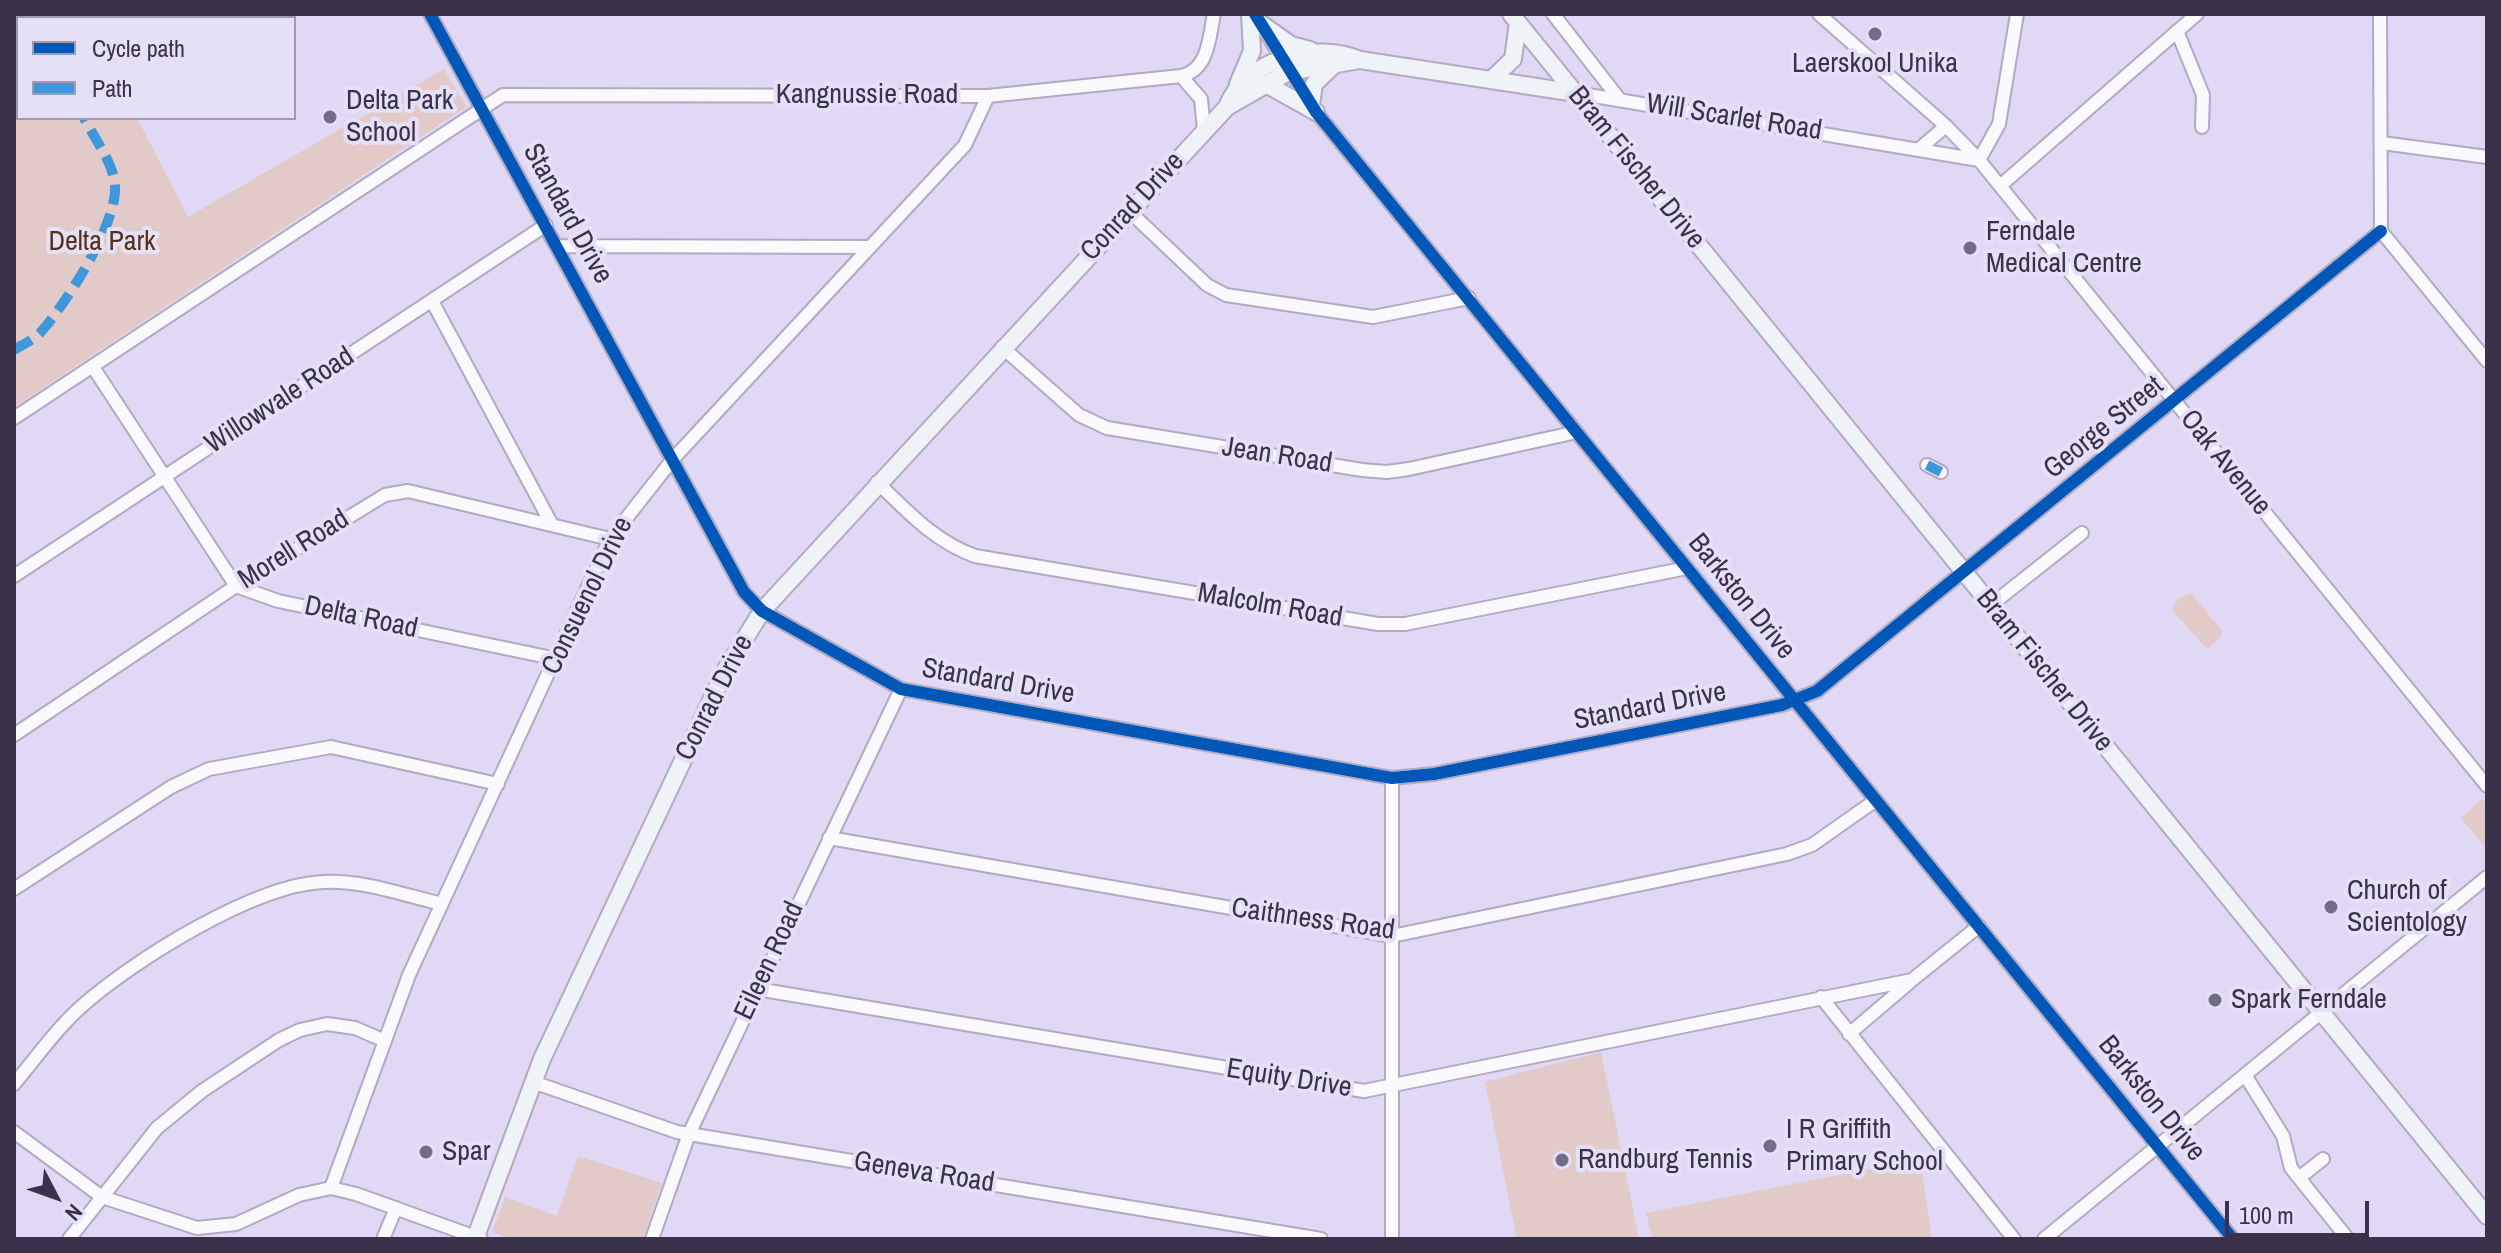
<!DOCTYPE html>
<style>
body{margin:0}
#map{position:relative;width:2501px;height:1253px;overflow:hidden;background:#e0d8f4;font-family:"Archivo Narrow",sans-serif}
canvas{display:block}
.frame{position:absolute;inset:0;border:16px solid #39324a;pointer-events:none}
.legend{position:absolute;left:16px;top:16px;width:280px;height:104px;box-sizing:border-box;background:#e5dff8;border:2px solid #a09ab2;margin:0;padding:10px 14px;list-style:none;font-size:24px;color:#39324a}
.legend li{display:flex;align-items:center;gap:16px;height:40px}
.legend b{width:40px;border:2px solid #a09ab2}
.north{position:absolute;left:16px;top:1157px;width:80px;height:80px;-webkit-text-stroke:6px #e5dff8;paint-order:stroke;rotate:131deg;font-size:22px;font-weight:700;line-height:32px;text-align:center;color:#39324a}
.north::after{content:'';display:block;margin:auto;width:28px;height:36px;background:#39324a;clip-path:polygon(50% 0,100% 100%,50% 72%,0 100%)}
.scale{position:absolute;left:2225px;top:1201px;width:144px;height:36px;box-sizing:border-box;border:4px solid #39324a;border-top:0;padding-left:10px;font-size:24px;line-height:28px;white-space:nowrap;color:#39324a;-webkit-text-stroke:6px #e5dff8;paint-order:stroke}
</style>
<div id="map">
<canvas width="2501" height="1253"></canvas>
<div class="frame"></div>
<ul class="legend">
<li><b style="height:10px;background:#0057b8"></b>Cycle path</li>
<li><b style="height:10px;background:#3e97db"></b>Path</li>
</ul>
<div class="north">N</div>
<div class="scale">100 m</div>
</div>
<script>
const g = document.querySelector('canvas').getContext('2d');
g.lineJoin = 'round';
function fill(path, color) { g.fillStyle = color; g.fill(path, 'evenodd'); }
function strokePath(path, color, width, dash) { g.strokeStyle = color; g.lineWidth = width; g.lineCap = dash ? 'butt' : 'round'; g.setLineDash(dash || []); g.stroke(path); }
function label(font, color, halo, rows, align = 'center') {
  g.font = font + ' "Archivo Narrow",sans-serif'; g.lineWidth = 8; g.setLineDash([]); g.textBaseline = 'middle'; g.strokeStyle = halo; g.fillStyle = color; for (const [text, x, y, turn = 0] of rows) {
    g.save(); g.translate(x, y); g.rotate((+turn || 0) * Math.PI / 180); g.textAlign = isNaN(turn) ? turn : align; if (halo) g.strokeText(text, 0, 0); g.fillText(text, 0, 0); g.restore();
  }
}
const green = new Path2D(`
 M14,14H58L60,18H18V118H137L188,217L444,69L466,107L14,407Z
 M2188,594H2192L2222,631L2220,638L2207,649L2172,610L2176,601Z
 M2482,799L2487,805V849L2461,818Z
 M1601,1052L1639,1239H1517L1485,1082Z
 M578,1156L662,1183L643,1239H512L492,1232L505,1197L557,1216Z
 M1920,1159L1932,1239H1653L1646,1213Z`);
const street = new Path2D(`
 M430,14L744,592L762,611L901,689L1392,778L1434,774L1782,705L1817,691L2381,231
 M1553,14L1620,100
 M1819,14L1946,126L1979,160L2487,786
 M2380,14L2381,231
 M1263,28L1316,112L2233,1239
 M2177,31L2203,95L2202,127
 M1181,76L1201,99L1204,130
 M1576,93L1979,160L1999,124L2017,14
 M2382,143L2487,157
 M1919,149L1946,126
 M2000,186L2197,14
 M1129,211L1207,285L1226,295L1373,317L1469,298
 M2381,231L2487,361
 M558,246L869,247
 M432,301L551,523
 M1002,347L1079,415L1107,428L1362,470L1387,472L1409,469L1577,432
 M93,367L236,586L278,601L557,659
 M14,418L503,95L988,96L1181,76C1209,70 1209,37 1214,14
 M1927,465L1941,472
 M877,482C908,512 934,541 975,556L1378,624H1405L1687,568
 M14,576L546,225
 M1991,605L2082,533
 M14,735L236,586L385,495L408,491L610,539
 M829,838L1392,936L1787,854L1812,845L1876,800
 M14,889L171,787L209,769L331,747L498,784
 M757,989L1364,1091L1912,980L1979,926
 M1821,997L2014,1239
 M1849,1034L1910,982
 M2245,1075L2283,1136L2291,1168L2348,1239
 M533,1082L677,1132L1321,1239
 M14,1084C36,1058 56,1029 82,1006C134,960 254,885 323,882C363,880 404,895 442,904
 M14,1132L102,1197L197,1228L236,1224L299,1195L331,1188L356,1194L481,1239
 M2299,1178L2323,1159
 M331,1188L409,975L610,539L673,459L965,145L988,96
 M69,1239L157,1128L202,1091L279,1040L300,1030L327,1024L355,1028L385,1041
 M383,1239L396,1208
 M652,1239L689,1134L901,689
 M1392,1239V778
 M2044,1239L2487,877`);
const secondary = new Path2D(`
 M1511,14L2487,1216
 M1260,23L1291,45L1310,50
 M1492,79L1513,59L1518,23
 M1238,84L1252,51L1250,14
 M1266,84L1316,112
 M1311,105L1314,84L1335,64
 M1227,107C1245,59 1316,41 1360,60L1576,93
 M475,1239L542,1059L726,669L762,611L1227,107L1288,72L1360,60`);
const quiet = new Path2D(`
 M30,14L32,18
 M14,350C22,345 33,340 40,333C65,305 118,224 115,185C113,162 94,138 84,118
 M1927,465L1941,472`);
const cycleway = new Path2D(`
 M430,14L744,592L762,611L901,689L1392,778L1434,774L1782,705L1817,691L2381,231
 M1255,14L1316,112L2233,1239`);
const markers = [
 [1875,34,8,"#736c86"],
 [330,117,8,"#736c86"],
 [1970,248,8,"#736c86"],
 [2331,907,8,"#736c86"],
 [2215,1000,8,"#736c86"],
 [1770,1146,8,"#736c86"],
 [426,1152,8,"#736c86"],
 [1562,1160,8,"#736c86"]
];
const poiNames = [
 ["Laerskool Unika",1875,64,"center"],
 ["Delta Park",346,101],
 ["School",346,133],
 ["Ferndale",1986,232],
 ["Medical Centre",1986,264],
 ["Church of",2347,891],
 ["Scientology",2347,923],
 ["Spark Ferndale",2231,1000],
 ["I R Griffith",1786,1130],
 ["Primary School",1786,1162],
 ["Spar",442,1152],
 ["Randburg Tennis",1578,1160]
];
const streetNames = [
 ["Kangnussie Road",867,95],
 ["Will Scarlet Road",1734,118,9],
 ["Bram Fischer Drive",1636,168,51],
 ["Conrad Drive",1133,207,-47],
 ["Standard Drive",567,214,61],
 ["Willowvale Road",280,401,-33],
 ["George Street",2104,428,-39],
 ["Jean Road",1277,456,9],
 ["Oak Avenue",2225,463,51],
 ["Morell Road",294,550,-32],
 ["Consuenol Drive",588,596,-64],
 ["Barkston Drive",1741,597,51],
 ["Malcolm Road",1270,606,10],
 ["Delta Road",361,618,12],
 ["Bram Fischer Drive",2044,671,51],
 ["Standard Drive",998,682,10],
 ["Conrad Drive",715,698,-63],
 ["Standard Drive",1650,707,-11],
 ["Caithness Road",1313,920,8],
 ["Eileen Road",770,961,-65],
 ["Equity Drive",1289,1079,9],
 ["Barkston Drive",2151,1099,51],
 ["Geneva Road",924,1173,9]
];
const parkNames = [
 ["Delta Park",102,242]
];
fill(green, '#e1cac8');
strokePath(street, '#b1aac1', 16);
strokePath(secondary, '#b1aac1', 20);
strokePath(street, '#faf9fd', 12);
strokePath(secondary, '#eff2f6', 16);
strokePath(quiet, '#3e97db', 10, [20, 10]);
strokePath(cycleway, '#0057b8', 12);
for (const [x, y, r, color] of markers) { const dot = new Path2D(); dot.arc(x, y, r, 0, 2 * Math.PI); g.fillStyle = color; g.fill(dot); strokePath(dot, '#e5dff8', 3); }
label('28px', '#39324a', '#e5dff8', poiNames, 'left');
label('28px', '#39324a', '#e5dff8', streetNames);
label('28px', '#563215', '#e5dff8', parkNames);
</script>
